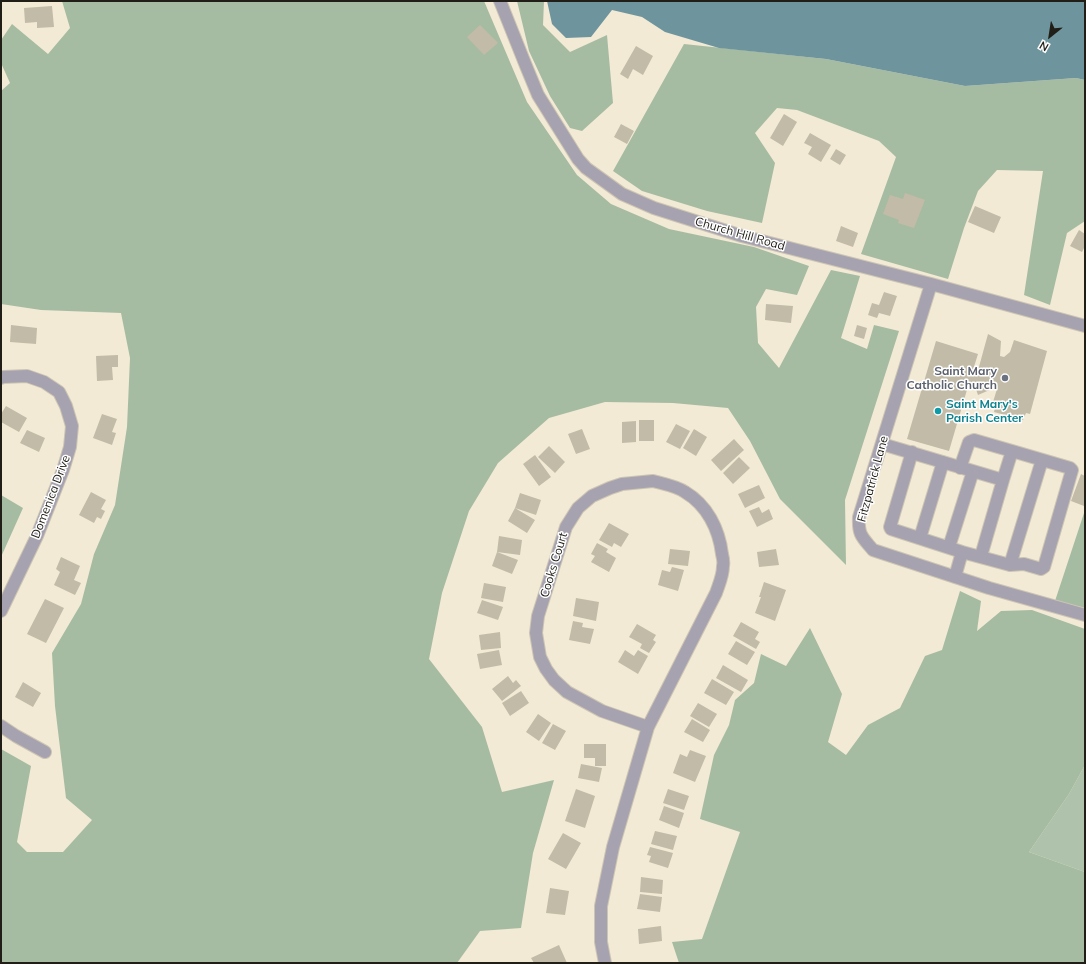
<!DOCTYPE html>
<style>
body{margin:0}
#map{position:relative;width:1086px;height:964px;overflow:hidden;background:#f2ead5;font-family:Mulish,sans-serif}
canvas{display:block}
.frame{position:absolute;inset:0;border:2px solid #201e16;pointer-events:none}
.north{position:absolute;left:1030px;top:16px;width:40px;height:40px;-webkit-text-stroke:3px #fff;paint-order:stroke;rotate:210deg;font-size:11px;font-weight:700;line-height:16px;text-align:center;color:#201e16}
.north::after{content:'';display:block;margin:auto;width:14px;height:18px;background:#201e16;clip-path:polygon(50% 0,100% 100%,50% 72%,0 100%)}
</style>
<div id="map">
<canvas width="1086" height="964"></canvas>
<div class="frame"></div>
<div class="north">N</div>
</div>
<script>
const g = document.querySelector('canvas').getContext('2d');
g.lineJoin = 'round';
function fill(path, color) { g.fillStyle = color; g.fill(path, 'evenodd'); }
function strokePath(path, color, width, dash) { g.strokeStyle = color; g.lineWidth = width; g.lineCap = dash ? 'butt' : 'round'; g.setLineDash(dash || []); g.stroke(path); }
function label(font, color, halo, rows, align = 'center') {
  g.font = font + ' Mulish,sans-serif'; g.lineWidth = 3; g.setLineDash([]); g.textBaseline = 'middle'; g.strokeStyle = halo; g.fillStyle = color; for (const [text, x, y, turn = 0] of rows) {
    g.save(); g.translate(x, y); g.rotate((+turn || 0) * Math.PI / 180); g.textAlign = isNaN(turn) ? turn : align; if (halo) g.strokeText(text, 0, 0); g.fillText(text, 0, 0); g.restore();
  }
}
const green = new Path2D(`
 M1085,765V872L1029,852L1069,794Z`);
const forest = new Path2D(`
 M62,1H484L527,102L577,175L611,204L669,229L754,247L809,266L797,295L766,289L756,307L758,343L779,368L831,270L860,276L841,338L867,349L874,325L899,331L845,500L846,565L780,499L750,441L728,408L673,403L605,402L549,418L498,463L469,511L442,593L429,659L482,727L502,792L554,780L533,853L521,928L480,931L457,963H1V749L31,766L17,842L27,852H63L92,820L66,798L55,706L52,653L81,604L94,554L115,505L127,427L130,358L121,313L41,310L1,304V91L10,83L1,63V40L12,24L48,54L70,28Z
 M517,1H544L543,25L570,52L607,35L613,103L582,131L570,128L550,96L529,51Z
 M684,44L826,59L965,86L1076,78L1085,80V221L1067,233L1050,305L1024,295L1043,171L997,170L978,191L964,228L948,279L861,254L896,157L879,141L797,110L777,108L755,133L775,163L762,223L707,211L642,191L613,171Z
 M1,495L23,508L1,557Z
 M1085,510V608L1055,601Z
 M960,591L981,601L977,631L1001,611L1032,610L1085,629V765L1069,794L1029,852L1085,872V963H679L672,942L702,939L740,832L700,819L714,755L729,725L735,700L754,683L761,654L786,666L810,628L842,694L828,742L846,755L868,725L900,708L925,656L942,650Z`);
const water = new Path2D(`
 M547,1H1085V80L1076,78L965,86L826,59L719,48L665,32L642,17L612,10L591,37L566,38L552,24Z`);
const building = new Path2D(`
 M52,6L54,27L37,28V22L25,23L24,8Z
 M480,25L498,43L484,55L467,37Z
 M636,46L653,56L643,75L633,69L628,79L620,74Z
 M784,114L797,122L783,146L770,138Z
 M621,124L634,131L627,144L614,137Z
 M810,133L831,145L821,162L808,154L812,147L804,143Z
 M836,149L846,155L840,165L830,159Z
 M905,193L925,200L914,228L898,223L899,220L883,214L890,195L903,199Z
 M975,206L1001,217L994,233L968,222Z
 M841,226L858,233L853,247L836,241Z
 M1079,230L1085,234V246L1082,252L1070,246Z
 M884,292L897,296L890,316L879,313L877,318L868,315L872,303L879,305Z
 M766,304L793,306L791,323L765,320Z
 M11,325L37,328L36,344L10,342Z
 M857,325L867,328L864,339L854,336Z
 M988,334L1001,341L1000,356L1004,357L1010,352L1014,340L1047,351L1030,414L1026,413L1023,420L994,412L996,403L993,402L997,389H992L978,395L974,383H969L949,451L907,439L936,341L978,354L972,373L977,374Z
 M118,355V367H112L113,380L97,381L96,356Z
 M6,406L27,418L19,432L1,422V414Z
 M102,414L117,419L112,432L116,433L112,445L93,438Z
 M639,420H654V441H639Z
 M636,421V442L622,443V422Z
 M676,424L690,431L680,449L666,442Z
 M582,429L590,449L576,454L568,434Z
 M694,429L707,437L696,456L683,448Z
 M27,430L45,438L39,452L20,443Z
 M734,439L744,450L721,471L711,460Z
 M549,446L565,462L555,473L538,457Z
 M535,455L551,477L539,486L523,464Z
 M739,457L750,468L733,484L723,473Z
 M1081,474L1085,476V502L1084,506L1071,501Z
 M759,485L765,498L745,508L738,494Z
 M91,492L106,500L101,509L105,511L101,519L97,517L94,523L79,515Z
 M520,493L541,500L536,515L515,508Z
 M759,507L762,513L769,509L773,519L757,527L749,511Z
 M515,508L535,520L527,533L508,521Z
 M609,523L629,534L621,547L614,543L612,547L599,540Z
 M499,536L522,540L520,555L497,552Z
 M597,543L608,549L606,552L616,558L609,572L591,562L595,556L591,554Z
 M670,549L690,551L688,566L668,564Z
 M776,549L779,565L759,567L757,552Z
 M497,552L518,560L512,574L492,566Z
 M61,557L80,566L74,580L81,583L75,595L54,585L60,572L56,569Z
 M672,567L684,570L678,591L658,585L662,570L670,572Z
 M764,582L786,590L775,621L755,613L761,597H759Z
 M484,583L506,587L503,602L481,598Z
 M576,598L599,602L596,621L573,616Z
 M45,599L64,608L46,643L27,634Z
 M482,600L503,607L498,620L477,613Z
 M573,621L583,623L582,627L594,629L590,644L569,640Z
 M741,622L759,632L755,639L760,642L756,649L733,636Z
 M637,624L656,635L653,640L656,642L649,653L640,648L642,644L629,637Z
 M500,632L501,648L481,650L479,635Z
 M736,641L755,652L747,665L728,654Z
 M499,650L502,665L480,669L477,654Z
 M625,650L634,656L638,650L648,656L638,674L618,662Z
 M723,665L748,680L741,692L716,678Z
 M508,676L513,683L516,680L521,686L502,701L492,689Z
 M712,679L734,692L726,705L704,693Z
 M23,682L41,693L33,707L15,697Z
 M521,691L529,703L510,716L502,703Z
 M698,703L717,714L709,727L690,716Z
 M538,714L551,723L539,741L526,732Z
 M692,719L710,730L703,742L684,732Z
 M553,724L566,731L555,750L542,743Z
 M584,744H606V766H595V758H584Z
 M690,750L706,756L695,782L673,773L680,754L687,757Z
 M581,764L602,768L599,782L578,778Z
 M576,789L595,796L585,828L565,821Z
 M668,789L689,796L684,810L663,803Z
 M664,806L684,813L679,828L659,820Z
 M655,831L677,836L673,850L651,844Z
 M563,833L581,843L566,869L548,859Z
 M650,847L673,853L668,868L649,862L651,856L647,855Z
 M641,877L663,880L662,894L640,892Z
 M550,888L569,891L565,915L546,913Z
 M640,894L662,897L660,912L637,909Z
 M661,926L662,941L639,944L638,929Z
 M559,945L567,963H534L531,958Z`);
const minor = new Path2D(`
 M500,1L526,66L538,95L578,159L586,168L622,194L654,208L742,236L931,284L1085,326
 M931,284L859,517C858,535 862,537 873,550L989,588L1085,615
 M1,378L3,377L27,376L44,382L59,392L66,406L72,426L70,447L63,470L37,536L1,611
 M882,444L1003,480L981,556
 M912,452L890,527L891,529L962,552L955,577
 M960,468L969,442L974,440L1012,451L1003,480
 M653,481C664,484 676,486 685,492C707,505 719,529 722,554C723,558 724,562 723,566C723,576 719,584 716,593L648,727L602,711L567,692L554,680L546,669L540,657L536,633L538,616L566,527L578,508L592,496L610,488L622,484Z
 M920,538L943,462
 M949,547L973,471
 M962,552L1010,565L1024,564L1041,569L1044,567L1072,470L1070,468L1012,451
 M1010,565L1042,460
 M1,726L16,736L45,752
 M605,963L601,942V906L613,847L648,727`);
const markers = [
 [1005,378,4,"#6b7280"],
 [938,411,4,"#0f9aa8"]
];
const streetNames = [
 ["Church Hill Road",740,234,16],
 ["Fitzpatrick Lane",873,479,-75],
 ["Domenica Drive",51,497,-69],
 ["Cooks Court",554,565,-73]
];
const worshipNames = [
 ["Saint Mary",997,371],
 ["Catholic Church",997,385]
];
const cultureNames = [
 ["Saint Mary's",946,404],
 ["Parish Center",946,418]
];
fill(green, '#afc2ab');
fill(forest, '#a6bca2');
fill(water, '#6e959d');
fill(building, '#c2bba7');
strokePath(minor, '#ccc5b3', 14);
strokePath(minor, '#a6a2b0', 12);
for (const [x, y, r, color] of markers) { const dot = new Path2D(); dot.arc(x, y, r, 0, 2 * Math.PI); g.fillStyle = color; g.fill(dot); strokePath(dot, '#fff', 1.5); }
label('12px', '#201e16', '#fff', streetNames);
label('bold 12px', '#5b616d', '#fff', worshipNames, 'right');
label('bold 12px', '#0d838f', '#fff', cultureNames, 'left');
</script>
